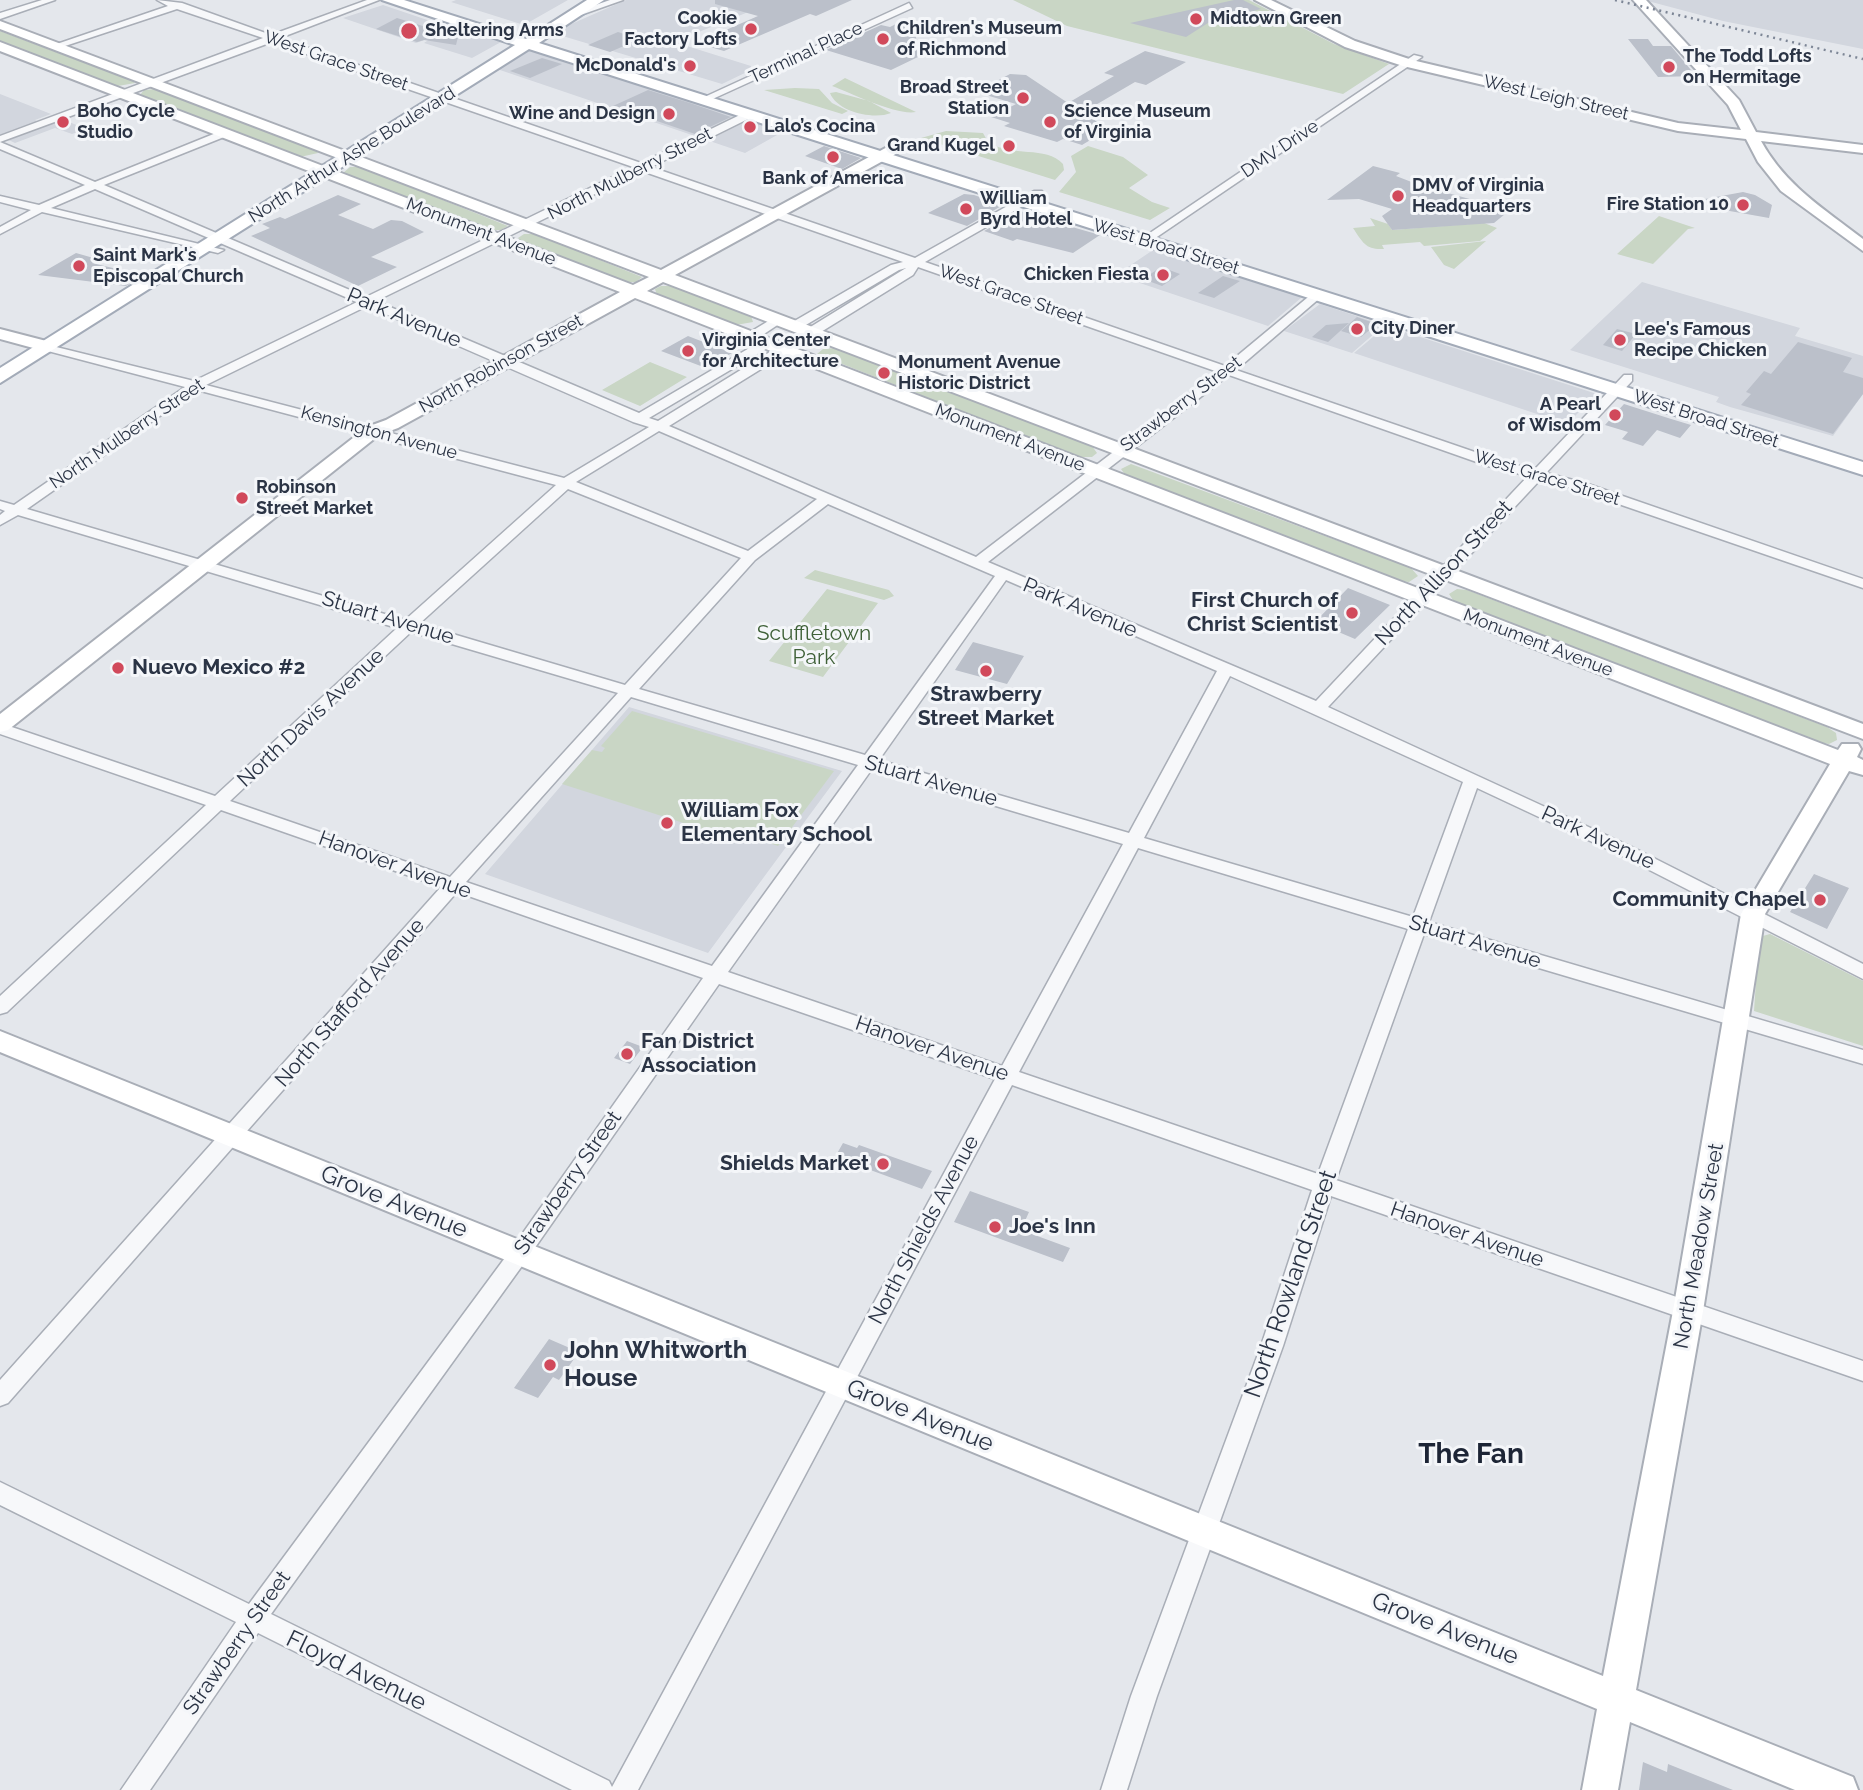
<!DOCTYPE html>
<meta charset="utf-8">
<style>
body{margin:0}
canvas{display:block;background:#e4e7ec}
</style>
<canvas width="1863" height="1790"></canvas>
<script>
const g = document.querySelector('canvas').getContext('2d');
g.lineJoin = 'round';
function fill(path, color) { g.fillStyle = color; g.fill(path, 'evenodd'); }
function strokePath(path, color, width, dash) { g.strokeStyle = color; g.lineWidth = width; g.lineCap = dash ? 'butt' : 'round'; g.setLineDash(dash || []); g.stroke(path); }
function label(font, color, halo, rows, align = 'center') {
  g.font = font + ' Raleway,sans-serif'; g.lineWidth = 6; g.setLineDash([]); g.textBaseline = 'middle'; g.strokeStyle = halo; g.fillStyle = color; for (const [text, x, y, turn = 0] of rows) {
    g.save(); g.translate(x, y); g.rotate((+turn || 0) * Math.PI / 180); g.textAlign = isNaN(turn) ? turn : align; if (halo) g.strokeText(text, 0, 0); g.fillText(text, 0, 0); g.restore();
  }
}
const built = new Path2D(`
 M456,0H568L524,25L451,2Z
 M626,0H778L674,42L751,66V70L722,84L556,34L569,25Z
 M1644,0H1863V49L1723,21Z
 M383,5L451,28L501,42L472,58L424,43L433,37L416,43L343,18Z
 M534,49L786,130L745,153L497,69L524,50Z
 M0,94L51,114L35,120L46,125L62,119L86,129L72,134L55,128L15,143L0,136Z
 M1156,248L1296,293L1301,298L1268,326L1116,275Z
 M1642,282L1800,328L1795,336L1863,356V394L1833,436L1730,407L1716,402L1719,397L1570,350Z
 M1320,304L1384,325L1352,353L1284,331Z
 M1386,326L1597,394L1567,424L1354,353Z
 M629,707L842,771L708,953L485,874Z`);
const green = new Path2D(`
 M1013,0H1249L1334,44L1389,64L1343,94L1067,26Z
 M0,31L133,81L135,83L118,86L0,41Z
 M845,78L916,112C897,116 851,93 832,86Z
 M795,88L819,89L832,103L848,111L842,114L764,90Z
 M156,89L316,150L318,153L300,157L140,95L144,90Z
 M836,92L869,101L891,113C874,120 837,112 830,93Z
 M946,131L983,133L988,142C1012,158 1046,145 1063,164L1064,170L1055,180L921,138Z
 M1088,146L1123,157L1148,175L1129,188L1152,202L1170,208L1150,220L1059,192L1076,172L1071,156Z
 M350,167H360L508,226L501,230H490L343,173Z
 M1659,216L1695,228L1688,229L1653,264L1617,254Z
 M1370,218L1388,224L1392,230L1484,223L1497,228L1480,241L1424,246L1420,242L1382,245L1384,249C1366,250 1363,243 1353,228L1375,226Z
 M524,234H535L642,277L636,282H625L520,241L518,238Z
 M1486,241L1454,269L1444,265L1431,247Z
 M661,286H672L751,316L753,322L736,325L657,295L655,289Z
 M835,348L1092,446L1097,453L1092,457H1078L817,354L823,349Z
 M650,362L687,377L640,406L602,390Z
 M1131,464L1411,568L1418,576L1409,582L1398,581L1126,476L1121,469Z
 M815,570L889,590L894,596L884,600L804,578Z
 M827,589L878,603L823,677L769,661Z
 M1457,589L1467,590L1827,727L1836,733L1837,740L1829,744L1816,742L1455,603L1449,594Z
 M632,711L834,771L778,846L754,838L749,844L562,784L592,750L602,752L605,748L601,746Z
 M1770,934L1863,981V1046L1754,1011L1759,937Z`);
const building = new Path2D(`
 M715,0H852L816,16L810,14L724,51L696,43L758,16L715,4Z
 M1234,0H1243L1261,9L1208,23L1186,37L1130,23Z
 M397,18L458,37L456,45L424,40L417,42L376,29Z
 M898,23L915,27L918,57L891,70L826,50L881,25L890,27Z
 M618,32L640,39L610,52L588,45Z
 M1628,39H1648L1653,46H1671L1696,76L1658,77Z
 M1145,51L1186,62L1146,85L1135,82L1087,110L1099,113L1092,118L1107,130L1082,145L1063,139L1057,142L1004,126L1010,123L991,117L1016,104L976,92L1010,74L1026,75L1068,103L1114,76L1104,73Z
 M542,58L562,64L530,78L510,71Z
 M648,90L690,103L731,117L695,134L613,106Z
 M824,146L861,158L842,169L805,156Z
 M1373,166L1400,173L1396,176L1422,186L1510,210L1494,223L1392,230L1382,216L1392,209L1359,199L1327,200Z
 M1743,192L1755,195L1772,205L1769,218L1724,210L1705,199Z
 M964,194L974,195L1003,205L967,226L928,213Z
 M338,195L361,204L338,215L373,229L391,220L402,221L424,232L371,257L397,267L358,286L251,236L270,228L262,224L280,217L285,219Z
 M1020,211L1065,225L1100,235L1073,253L1017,239L1013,241L984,231Z
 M76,253L97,259L92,263L117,269L113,271L134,278L133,282L126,286L38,275Z
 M1161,267L1180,274L1162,286L1143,279Z
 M1223,276L1240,281L1214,298L1198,293Z
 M1357,317L1377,324L1361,337L1341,331Z
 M1349,323L1328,342L1312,337L1326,325Z
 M1617,329L1636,334L1622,351L1603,345Z
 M688,336L732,353L706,368L661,351Z
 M1798,342L1852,358L1843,372L1863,378V394L1833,434L1741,405L1751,394L1746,392L1764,371L1771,374Z
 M1624,404L1668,418L1691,425L1680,438L1657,430L1643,446L1622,439L1628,432L1605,425Z
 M1348,588L1390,605L1355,639L1315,622Z
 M973,642L1024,656L1007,684L955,670Z
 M1814,874L1849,888L1827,929L1790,912Z
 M627,1041L643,1047L630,1064L614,1058Z
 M843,1143L857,1148L859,1145L932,1171L922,1189L835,1157Z
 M970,1191L1029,1212L1021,1230L1070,1248L1063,1262L954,1222Z
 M549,1339L579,1352L559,1380L553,1377L538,1398L514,1388Z
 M1643,1762L1667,1772L1668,1764L1733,1790H1639Z`);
const street = new Path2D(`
 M42,0H55L0,19V13Z
 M157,0L182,3L271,35L367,0H379L280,38L641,163L744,113H752V117L651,167L915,258L1034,191H1042V195L925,262L1225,366L1313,293H1321V297L1236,370L1498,460L1534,470L1624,375H1632V381L1546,473L1585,483L1863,579V588L1575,489L1540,480L1328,707L1632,847L1863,964V979L1620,855L1477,788L1429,922L1863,1050V1064L1424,934L1336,1180L1863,1361V1381L1331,1196L1283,1346L1157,1696L1127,1790H1101L1131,1696L1261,1346L1312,1190L1012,1085L638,1790H572L258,1633L150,1790H121L236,1622L0,1505V1482L249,1604L513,1247L703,978L457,892L8,1403L0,1406V1380L441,887L221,810L7,1012L0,1014V996L206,805L0,734V723L215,796L397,628L18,515L0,525V515L5,511L0,509V501L14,505L185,387L44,350V344L194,381L357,302L95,189L51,208L224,250L218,253L42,212L0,234V227L31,210L0,202V196L39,205L85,185L0,149V136L263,38L177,9L59,48L51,46L168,6ZM272,42L633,167L366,297L104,185L229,135V131H221L95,182L0,142ZM642,171L903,262L891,265L791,323V329H799L899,270L906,268L658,421L649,418L771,346V340H763L639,413L376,301ZM918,267L1218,372L976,557L669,426L913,275ZM367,306L633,422L649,427L564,478L206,385ZM1229,375L1488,466L1528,476L1316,701L988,562ZM197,390L556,485L405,620L27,509ZM659,431L817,499L748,551L576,482ZM568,489L741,558L625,685L419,624ZM828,504L995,576L865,755L639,689L755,560ZM1006,580L1217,671L1129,833L879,760ZM411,632L618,693L450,877L230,801ZM1230,676L1463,782L1413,917L1144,838ZM631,697L858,765L712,966L466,882ZM872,769L1123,844L1002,1066L728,972ZM1138,848L1408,929L1318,1174L1019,1072ZM719,984L995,1079L612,1787L609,1781L271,1614L527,1259Z
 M610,0H623L575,17L567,15Z
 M909,3L912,8L706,102L698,100Z
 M1414,55L1422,57L1148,243L1138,241Z
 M775,317L785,320L755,340H747V334Z`);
const secondary = new Path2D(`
 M1255,0H1271L1355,41L1412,60L1678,123L1741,130L1728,105L1633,0H1646L1739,100L1756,132L1863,145V153L1761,141C1785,185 1824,209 1863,239V251L1781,191L1758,162L1746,139L1678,131L1403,66L1345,47Z
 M0,21L661,270L891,145H901V151L675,275L1863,724V739L663,282L647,291L1838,750L1842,744H1858L1861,749L1857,757L1863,760V775L1849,771L1765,914L1703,1311L1636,1690L1853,1777L1858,1790H1795L1630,1722L1618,1790H1582L1597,1709L0,1052V1031L1603,1676L1673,1311L1741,914L1830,764L635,298L398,428L379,435L8,730L0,732V714L367,427L386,420L620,292L0,51V42L633,285L649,277L0,29Z
 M0,329L54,343L57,347L48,352L0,339Z`);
const primary = new Path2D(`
 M382,0H404L526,39L587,0H604L539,43L1863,462V475L529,49L0,383V368L515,45Z`);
const rail = new Path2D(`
 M1615,0L1863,59`);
const markers = [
 [1196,19,7,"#d1495b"],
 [751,29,7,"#d1495b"],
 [409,31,9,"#d1495b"],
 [883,39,7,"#d1495b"],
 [690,66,7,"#d1495b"],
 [1669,67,7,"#d1495b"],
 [1023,98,7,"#d1495b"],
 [669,114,7,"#d1495b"],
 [63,122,7,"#d1495b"],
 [1050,122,7,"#d1495b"],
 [750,127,7,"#d1495b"],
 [1009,146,7,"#d1495b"],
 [833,157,7,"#d1495b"],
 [1398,196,7,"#d1495b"],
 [1743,205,7,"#d1495b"],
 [966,209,7,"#d1495b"],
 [79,266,7,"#d1495b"],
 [1163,275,7,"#d1495b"],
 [1357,329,7,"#d1495b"],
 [1620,340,7,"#d1495b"],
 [688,351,7,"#d1495b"],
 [884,373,7,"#d1495b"],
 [1615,415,7,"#d1495b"],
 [242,498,7,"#d1495b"],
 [1352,613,7,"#d1495b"],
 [118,668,7,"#d1495b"],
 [986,671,7,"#d1495b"],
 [667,823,7,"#d1495b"],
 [1820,900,7,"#d1495b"],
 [627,1054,7,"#d1495b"],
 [883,1164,7,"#d1495b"],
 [995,1227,7,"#d1495b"],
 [550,1365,7,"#d1495b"]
];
const farPoinames = [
 ["Cookie",737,19,"right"],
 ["Factory Lofts",737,40,"right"],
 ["Midtown Green",1210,19],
 ["Children's Museum",897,29],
 ["of Richmond",897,50],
 ["Sheltering Arms",425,31],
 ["The Todd Lofts",1683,57],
 ["on Hermitage",1683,78],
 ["McDonald's",676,66,"right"],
 ["Broad Street",1009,88,"right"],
 ["Station",1009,109,"right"],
 ["Boho Cycle",77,112],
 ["Studio",77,133],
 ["Science Museum",1064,112],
 ["of Virginia",1064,133],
 ["Wine and Design",655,114,"right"],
 ["Lalo’s Cocina",764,127],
 ["Grand Kugel",995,146,"right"],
 ["Bank of America",833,179,"center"],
 ["DMV of Virginia",1412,186],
 ["Headquarters",1412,207],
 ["William",980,199],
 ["Byrd Hotel",980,220],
 ["Fire Station 10",1729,205,"right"],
 ["Saint Mark's",93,256],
 ["Episcopal Church",93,277],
 ["Chicken Fiesta",1149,275,"right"],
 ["City Diner",1371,329],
 ["Lee's Famous",1634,330],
 ["Recipe Chicken",1634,351],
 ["Virginia Center",702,341],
 ["for Architecture",702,362],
 ["Monument Avenue",898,363],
 ["Historic District",898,384],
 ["A Pearl",1601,405,"right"],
 ["of Wisdom",1601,426,"right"],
 ["Robinson",256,488],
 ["Street Market",256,509]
];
const farStreetnames = [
 ["Terminal Place",806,53,-25],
 ["West Grace Street",336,61,19],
 ["West Leigh Street",1556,98,13],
 ["DMV Drive",1280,149,-34],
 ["North Arthur Ashe Boulevard",352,155,-32],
 ["North Mulberry Street",630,174,-27],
 ["Monument Avenue",481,232,21],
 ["West Broad Street",1166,247,17],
 ["West Grace Street",1011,295,19],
 ["North Robinson Street",501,364,-29],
 ["Strawberry Street",1181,404,-37],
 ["West Broad Street",1706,419,18],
 ["Kensington Avenue",379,433,15],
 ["North Mulberry Street",127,434,-34],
 ["Monument Avenue",1010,438,21],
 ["West Grace Street",1547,478,17],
 ["Monument Avenue",1538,643,21]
];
const streetNames = [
 ["Park Avenue",404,318,23],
 ["North Allison Street",1444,573,-47],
 ["Park Avenue",1080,608,23],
 ["Stuart Avenue",388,618,17],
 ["North Davis Avenue",311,718,-43],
 ["Stuart Avenue",931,781,16],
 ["Park Avenue",1598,838,25],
 ["Hanover Avenue",395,865,20],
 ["Stuart Avenue",1475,942,17],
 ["North Stafford Avenue",350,1003,-49],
 ["Hanover Avenue",932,1049,19],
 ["Strawberry Street",568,1183,-55],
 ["North Shields Avenue",924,1230,-62],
 ["Hanover Avenue",1467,1235,19],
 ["North Meadow Street",1699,1246,-80],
 ["Strawberry Street",237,1643,-55]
];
const poiNames = [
 ["First Church of",1338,601,"right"],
 ["Christ Scientist",1338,625,"right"],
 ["Nuevo Mexico #2",132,668],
 ["Strawberry",986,695,"center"],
 ["Street Market",986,719,"center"],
 ["William Fox",681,811],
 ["Elementary School",681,835],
 ["Community Chapel",1806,900,"right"],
 ["Fan District",641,1042],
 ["Association",641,1066],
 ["Shields Market",869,1164,"right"],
 ["Joe's Inn",1009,1227]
];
const parkNames = [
 ["Scuffletown",814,634],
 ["Park",814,658]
];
const nearStreetnames = [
 ["Grove Avenue",394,1202,22],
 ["North Rowland Street",1291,1284,-71],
 ["Grove Avenue",920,1416,22],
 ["Grove Avenue",1445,1629,22],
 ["Floyd Avenue",356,1671,26]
];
const nearPoinames = [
 ["John Whitworth",564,1351],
 ["House",564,1379]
];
const nearNeighbourhoodnames = [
 ["The Fan",1471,1455]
];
fill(built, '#d2d6de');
fill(green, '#c9d6c5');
fill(building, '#bbc0ca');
strokePath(street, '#a9aeb7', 3);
strokePath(secondary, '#a9aeb7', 4);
strokePath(primary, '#a3abb8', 4);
fill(street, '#f7f8fa');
fill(secondary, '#fff');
fill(primary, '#fff');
strokePath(rail, '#7d8696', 2.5, [2, 4.5]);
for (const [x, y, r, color] of markers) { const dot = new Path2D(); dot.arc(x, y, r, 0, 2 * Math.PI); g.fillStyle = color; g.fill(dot); strokePath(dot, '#f4f6f9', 2.5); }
label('bold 18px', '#2b3445', '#f4f6f9', farPoinames, 'left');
label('18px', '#2b3445', '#f4f6f9', farStreetnames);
label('21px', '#2b3445', '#f4f6f9', streetNames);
label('bold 21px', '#2b3445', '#f4f6f9', poiNames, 'left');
label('21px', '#3f6138', '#f4f6f9', parkNames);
label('24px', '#2b3445', '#f4f6f9', nearStreetnames);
label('bold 24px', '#2b3445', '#f4f6f9', nearPoinames, 'left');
label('bold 28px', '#1d2536', '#f4f6f9', nearNeighbourhoodnames);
</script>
